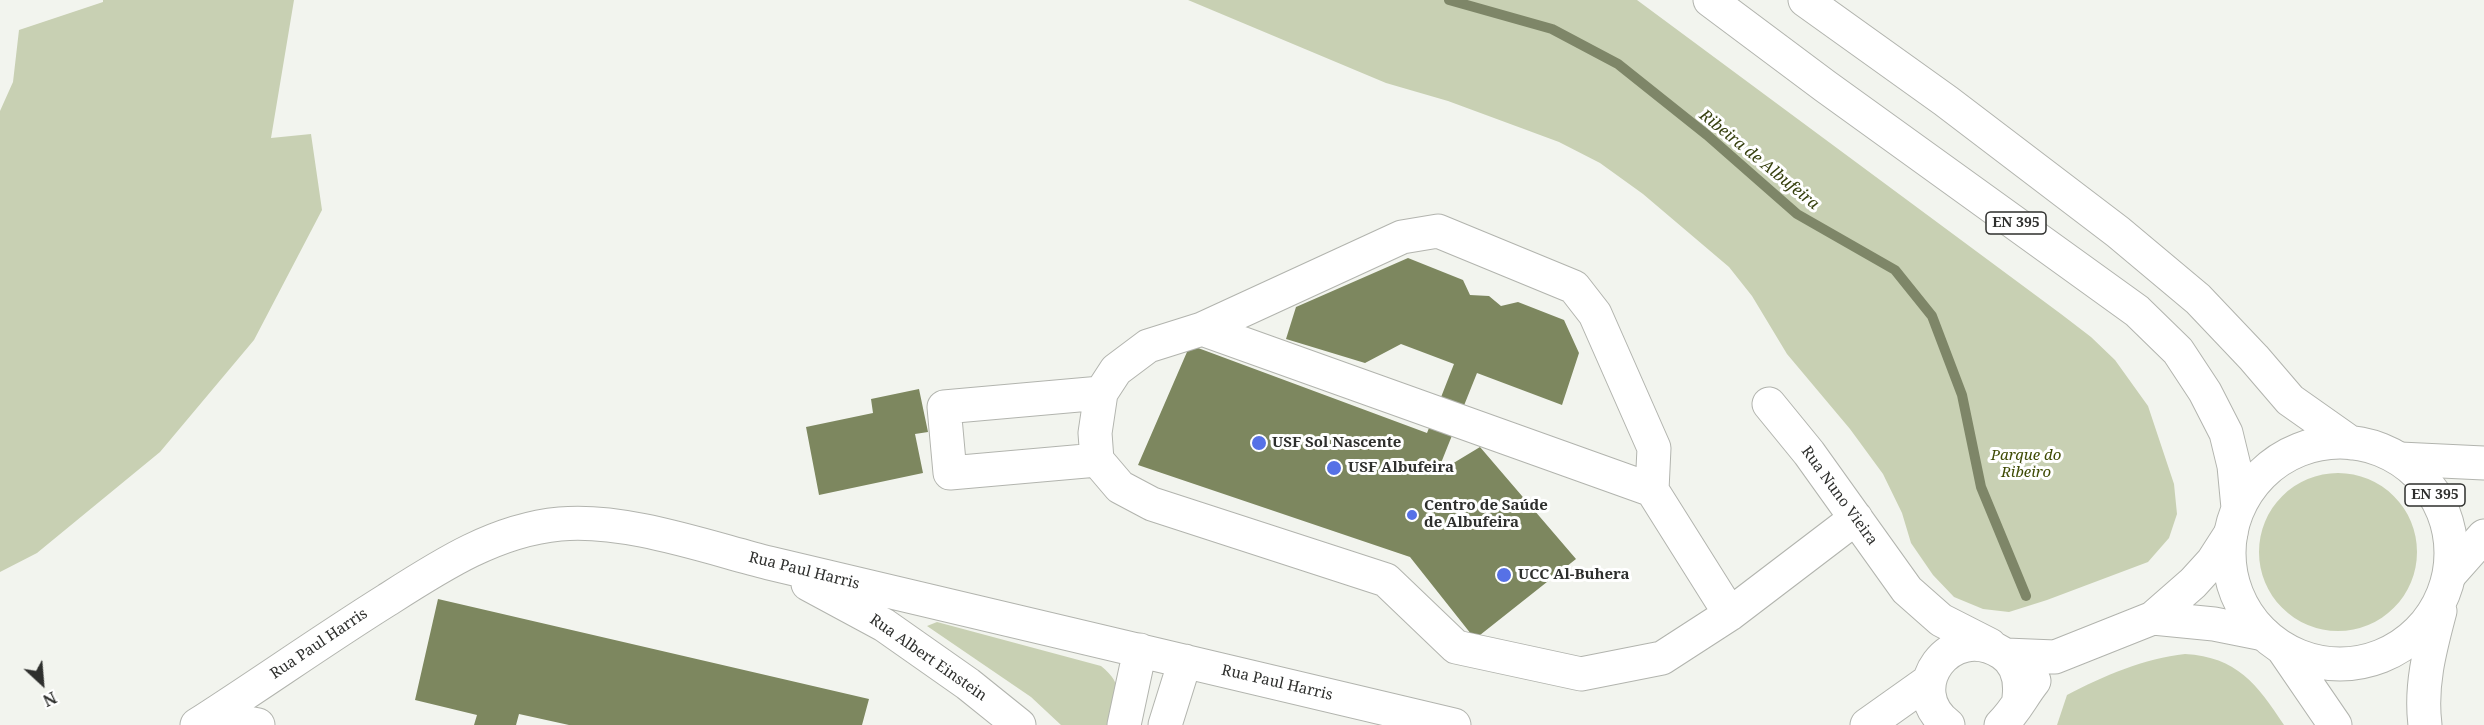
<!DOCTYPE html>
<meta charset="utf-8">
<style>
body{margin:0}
#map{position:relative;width:2484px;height:725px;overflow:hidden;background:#f2f4ee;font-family:"Noto Serif",serif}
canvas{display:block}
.north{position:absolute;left:12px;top:653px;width:60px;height:60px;-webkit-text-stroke:4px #fff;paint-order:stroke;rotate:154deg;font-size:16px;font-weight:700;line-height:24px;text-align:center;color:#2e2f2d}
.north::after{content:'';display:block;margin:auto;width:21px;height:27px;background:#2e2f2d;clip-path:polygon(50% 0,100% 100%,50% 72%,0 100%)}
</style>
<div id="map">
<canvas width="2484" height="725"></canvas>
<div class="north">N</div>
</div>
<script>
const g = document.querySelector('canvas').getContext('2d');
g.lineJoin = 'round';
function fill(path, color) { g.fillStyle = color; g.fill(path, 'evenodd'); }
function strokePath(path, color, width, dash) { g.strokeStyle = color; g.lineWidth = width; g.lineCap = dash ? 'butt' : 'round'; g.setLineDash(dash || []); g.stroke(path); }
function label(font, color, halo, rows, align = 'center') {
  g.font = font + ' "Noto Serif",serif'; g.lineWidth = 6; g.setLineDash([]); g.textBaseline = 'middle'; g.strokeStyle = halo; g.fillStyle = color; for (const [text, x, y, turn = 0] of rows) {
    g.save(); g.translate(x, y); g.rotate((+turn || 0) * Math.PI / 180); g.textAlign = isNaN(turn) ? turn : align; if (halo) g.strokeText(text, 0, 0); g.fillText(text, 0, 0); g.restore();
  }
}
const green = new Path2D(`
 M103,0H294L271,138L311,134L322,210L254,340L160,452L37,553L0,572V111L13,82L19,30L103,2Z
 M1188,0H1637L2061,314L2091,337L2115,360L2148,406L2174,484L2177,514L2169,538L2148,562L2047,600L2009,612L1983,609L1954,597L1933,575L1911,543L1902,513L1883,474L1850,429L1787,354L1752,296L1729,267L1643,194L1600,163L1559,142L1448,101L1386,83Z
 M2259 552a79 79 0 1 1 158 0a79 79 0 1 1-158 0Z
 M937,622L1101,666C1125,685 1118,698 1113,725H1061L1031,697L927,626Z
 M2185,654C2237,657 2257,684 2284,725H2057L2067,695C2103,676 2145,658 2185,654Z`);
const stream = new Path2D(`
 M1449,0L1552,29L1618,64L1707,135L1797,214L1895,270L1932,316L1962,395L1981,487L2026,596`);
const building = new Path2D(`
 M1408,258L1463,280L1470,295L1489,296L1501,306L1518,302L1564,320L1579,353L1562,405L1477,373L1437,473L1480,447L1576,559L1475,639L1410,557L1138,465L1190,345L1427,433L1454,364L1401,344L1365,363L1286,339L1296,307Z
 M919,389L928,432L915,434L923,473L819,495L806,427L873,413L871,399Z
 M438,599L869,699L862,725H569L519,714L516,725H474L477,715L415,700Z`);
const minor = new Path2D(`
 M1202,329L1652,490
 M1769,404L1809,453L1907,590L1941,620L1990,645
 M2400,459L2484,463
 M1097,460L950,473L944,407L1101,393
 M2451,573L2484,536
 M808,584L884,625L968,684L1019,725
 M1730,614L1652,490L1654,448L1595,314L1574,287L1438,231L1402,237L1202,329L1148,346L1116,370L1101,393L1095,433L1097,460L1120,487L1152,504L1386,580L1456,647L1581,674L1662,658L1730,614L1856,518
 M2153,618L2214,624L2264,634
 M2006,655L2055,657L2153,618L2193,583L2213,561L2231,533
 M212,716L258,725
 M197,725C261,684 323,640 387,600C440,566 495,530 560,524C625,518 706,547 769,563L1454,725
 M1124,725L1140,650
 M1165,725L1185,661
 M1867,725L1929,681
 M1948,725C1900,689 1951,620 2002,653C2018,663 2021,681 2019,698
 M2001,725C2015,712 2022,696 2034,681`);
const major = new Path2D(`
 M1710,0L1825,86L2137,311L2178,351L2205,392L2226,433L2234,466L2238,508
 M1805,0L1946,101L2118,232L2198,299L2254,358L2290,400L2351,443
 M2229 553a111 111 0 1 1 222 0a111 111 0 1 1-222 0Z
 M2283,649L2335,725
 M2425,725C2420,685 2430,649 2440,611`);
const markers = [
 [1259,443,8,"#5671e6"],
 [1334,468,8,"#5671e6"],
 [1412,515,6,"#5671e6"],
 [1504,575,8,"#5671e6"]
];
const shields = [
 [2016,223,60],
 [2435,495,60]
];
const shieldNames = [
 ["EN 395",2016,223],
 ["EN 395",2435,495]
];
const poiNames = [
 ["USF Sol Nascente",1272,443],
 ["USF Albufeira",1348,468],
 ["Centro de Saúde",1424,506],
 ["de Albufeira",1424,523],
 ["UCC Al-Buhera",1518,575]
];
const parkNames = [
 ["Parque do",2026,456],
 ["Ribeiro",2026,473]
];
const streetNames = [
 ["Rua Nuno Vieira",1839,496,54],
 ["Rua Paul Harris",804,571,14],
 ["Rua Paul Harris",319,644,-34],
 ["Rua Albert Einstein",928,658,35],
 ["Rua Paul Harris",1277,683,13]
];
const waterNames = [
 ["Ribeira de Albufeira",1759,160,39]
];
fill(green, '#c8d0b3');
strokePath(stream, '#7e8668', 10);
fill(building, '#7d875f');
strokePath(minor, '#b2b4ae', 35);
strokePath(major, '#b2b4ae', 35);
strokePath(minor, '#fff', 33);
strokePath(major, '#fff', 33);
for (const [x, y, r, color] of markers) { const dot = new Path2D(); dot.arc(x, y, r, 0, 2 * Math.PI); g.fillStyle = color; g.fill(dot); strokePath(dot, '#fff', 2); }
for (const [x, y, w] of shields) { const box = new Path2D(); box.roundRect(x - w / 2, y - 11, w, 22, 4.5); g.fillStyle = '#fff'; g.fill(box); strokePath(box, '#2e2f2d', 1.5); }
label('bold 14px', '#2e2f2d', null, shieldNames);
label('bold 15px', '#2e2f2d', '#fff', poiNames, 'left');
label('italic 15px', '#3f4b04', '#fff', parkNames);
label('15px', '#2e2f2d', '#fff', streetNames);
label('italic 16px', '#37410f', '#fff', waterNames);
</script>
